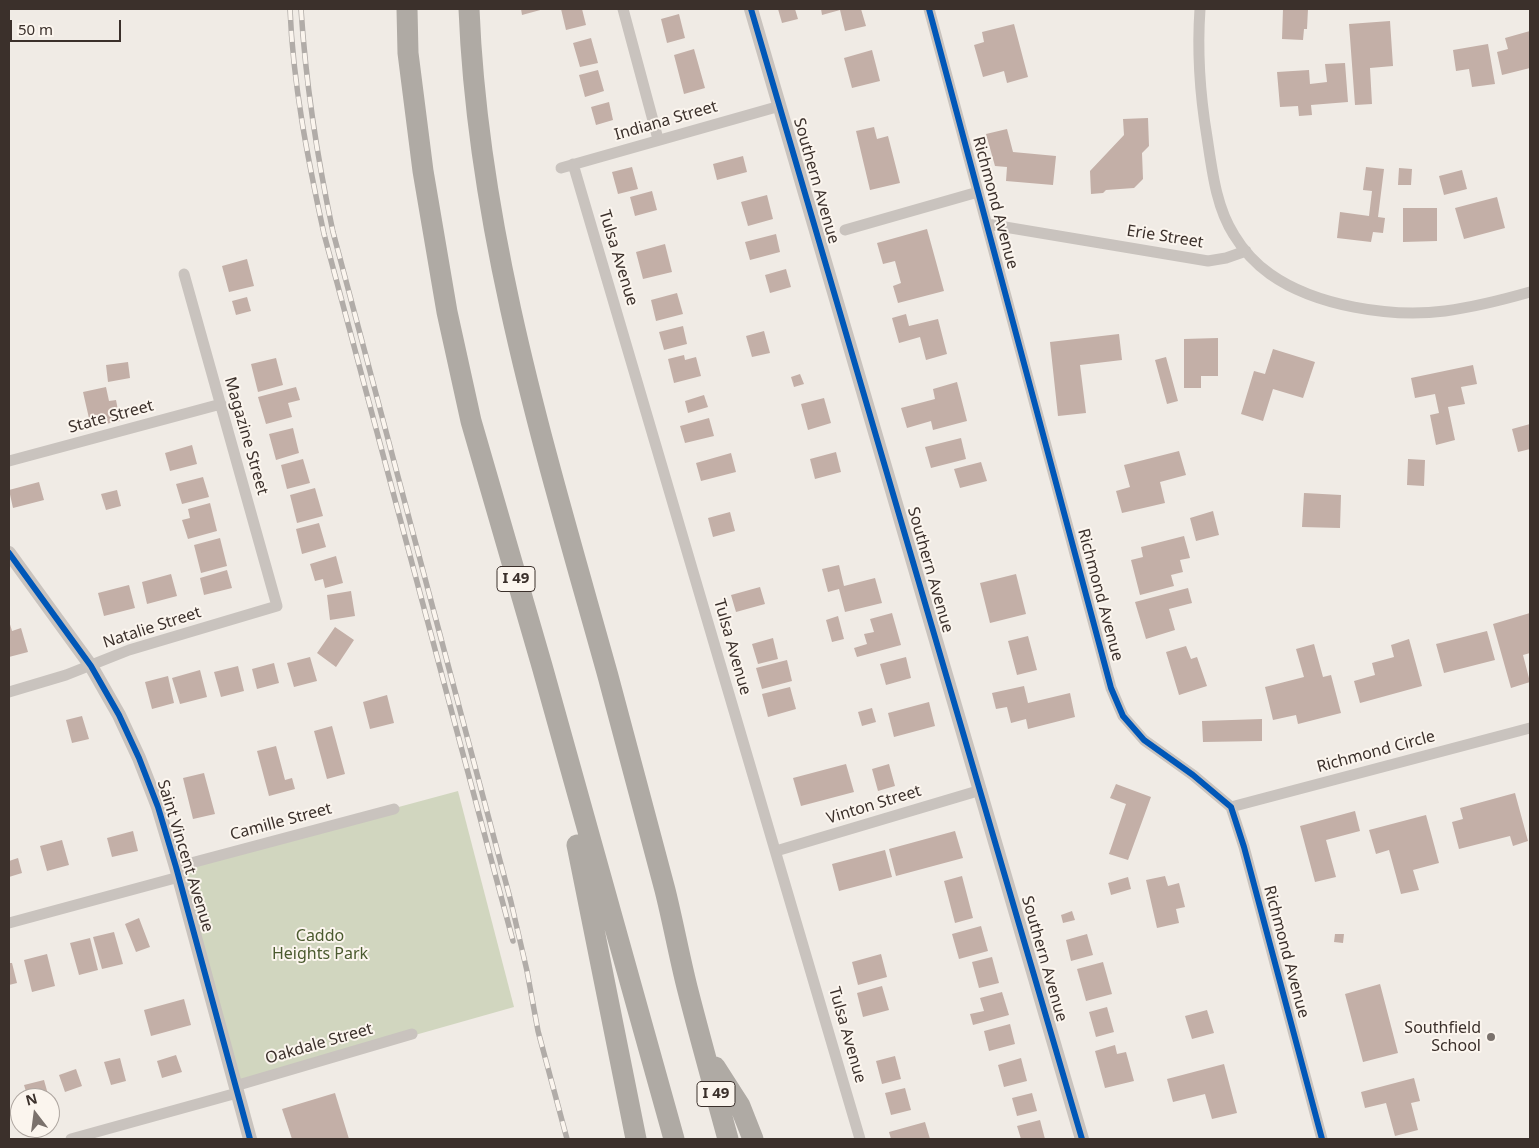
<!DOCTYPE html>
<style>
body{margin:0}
#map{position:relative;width:1539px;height:1148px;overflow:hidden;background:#f0ebe5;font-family:"Noto Sans",sans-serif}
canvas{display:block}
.frame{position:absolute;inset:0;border:10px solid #3b302b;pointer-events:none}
.north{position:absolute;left:10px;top:1088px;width:50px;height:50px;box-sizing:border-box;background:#fbf5ee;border:1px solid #aea6a0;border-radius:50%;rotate:345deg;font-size:14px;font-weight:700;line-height:20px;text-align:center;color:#3b302b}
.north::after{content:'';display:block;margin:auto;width:18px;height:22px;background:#7a716c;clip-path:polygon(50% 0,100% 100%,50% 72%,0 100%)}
.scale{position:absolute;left:10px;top:20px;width:111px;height:22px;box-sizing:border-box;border:2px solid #3b302b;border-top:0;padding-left:6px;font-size:15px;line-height:18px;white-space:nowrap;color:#3b302b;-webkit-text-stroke:4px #fbf5ee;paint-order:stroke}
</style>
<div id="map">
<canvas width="1539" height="1148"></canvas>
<div class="frame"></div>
<div class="north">N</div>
<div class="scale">50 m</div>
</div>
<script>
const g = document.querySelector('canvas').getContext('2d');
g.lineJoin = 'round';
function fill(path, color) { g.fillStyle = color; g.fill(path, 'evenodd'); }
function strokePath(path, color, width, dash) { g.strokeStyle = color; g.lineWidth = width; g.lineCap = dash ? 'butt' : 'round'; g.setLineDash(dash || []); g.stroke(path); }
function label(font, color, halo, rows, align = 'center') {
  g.font = font + ' "Noto Sans",sans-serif'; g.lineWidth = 4; g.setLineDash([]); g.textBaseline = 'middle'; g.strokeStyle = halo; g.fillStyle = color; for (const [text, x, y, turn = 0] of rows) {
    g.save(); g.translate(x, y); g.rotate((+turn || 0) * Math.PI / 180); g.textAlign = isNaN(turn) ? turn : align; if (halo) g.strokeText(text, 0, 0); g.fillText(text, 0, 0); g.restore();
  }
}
const green = new Path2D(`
 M458,791L514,1007L235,1086L176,867Z`);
const building = new Path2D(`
 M521,9H544L522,15Z
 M561,9H582L586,25L566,30Z
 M778,9H795L798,19L782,23Z
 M821,9H861L866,26L845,31L840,10L822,15Z
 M1283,9H1308L1307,29H1304L1303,40L1282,39Z
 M679,14L685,38L667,43L661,19Z
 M1390,21L1393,66L1370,68L1372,104L1355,105L1349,24Z
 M1014,24L1028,77L1007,83L1004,71L983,77L974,45L984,42L982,32Z
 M1530,31V68L1502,75L1497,52L1508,49L1505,38Z
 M591,38L598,63L580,67L573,43Z
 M1488,44L1495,84L1472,87L1469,69L1456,71L1453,50Z
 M694,49L705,88L684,94L674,55Z
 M872,50L880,81L852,88L844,58Z
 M1345,63L1348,102L1311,105L1312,115L1299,116L1298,106L1280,107L1277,72L1309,70L1310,84L1327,82L1325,64Z
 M598,70L604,91L585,97L579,75Z
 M609,102L613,120L596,125L591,107Z
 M1148,118L1149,146L1142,153L1143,179L1134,188L1106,190L1103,193L1091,194L1090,171L1124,135L1123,119Z
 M874,127L877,139L888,136L900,183L870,190L856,131Z
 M1007,129L1013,152L1056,156L1053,185L1006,181L1007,167L995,166L986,134Z
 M743,156L747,172L717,180L713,164Z
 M632,167L638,189L618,194L612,172Z
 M1366,167L1384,169L1378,217L1385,218L1383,233L1373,232L1371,242L1337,238L1340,212L1369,216L1372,191L1363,190Z
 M1399,168L1412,169L1411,185H1398Z
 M1462,170L1467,189L1444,195L1439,176Z
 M652,191L657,210L635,216L630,197Z
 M767,195L773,219L748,226L741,202Z
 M1497,197L1505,228L1464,239L1455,208Z
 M1403,208H1437V241L1403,242Z
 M927,229L944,291L898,303L893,286L901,283L895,261L883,264L877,243Z
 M776,234L780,252L750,260L745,242Z
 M665,244L672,272L643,279L636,252Z
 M247,259L254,286L229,292L222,266Z
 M786,269L791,287L770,293L765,275Z
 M677,293L683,314L656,321L651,300Z
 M247,297L251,311L236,315L232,301Z
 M906,314L909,326L938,319L947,354L926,360L920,337L899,343L892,318Z
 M683,326L687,344L664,350L659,332Z
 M764,331L770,353L752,357L746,336Z
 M1119,334L1122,360L1080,365L1086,413L1058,416L1050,342Z
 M1218,338V376H1201V388H1184V339Z
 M1273,349L1315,362L1303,398L1273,389L1263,421L1241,414L1254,371L1265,374Z
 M684,355L685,360L696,357L701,376L674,383L668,359Z
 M1166,357L1178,401L1167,404L1155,360Z
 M276,358L283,385L258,392L251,364Z
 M128,362L130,378L108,382L106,365Z
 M1473,365L1477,384L1461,387L1465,404L1448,407L1455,440L1436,445L1430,415L1439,413L1435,394L1415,398L1411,378Z
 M800,374L804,384L794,387L791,377Z
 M957,382L967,421L933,430L931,421L907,428L901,408L935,399L933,389Z
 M106,387L109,401L116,400L120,421L91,427L83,392Z
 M296,387L300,400L288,403L292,417L266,424L258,397Z
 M704,395L708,407L688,413L685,401Z
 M824,398L831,423L808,430L801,404Z
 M709,418L714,436L685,443L680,426Z
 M1530,424V449L1518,452L1512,429Z
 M293,428L299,453L276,460L269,434Z
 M961,438L966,459L931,468L925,447Z
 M192,445L197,464L170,471L165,453Z
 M1179,451L1186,475L1160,482L1165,503L1122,513L1116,491L1130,487L1124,465Z
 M836,452L841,472L815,479L810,459Z
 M731,453L736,472L701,481L696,463Z
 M303,459L310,483L287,489L281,465Z
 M1408,459L1425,460L1424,486L1407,485Z
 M981,462L987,481L960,488L954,469Z
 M203,477L209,497L182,504L176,484Z
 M39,482L44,500L13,508L9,490Z
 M315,488L323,516L297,523L290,495Z
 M117,490L121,506L106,510L101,494Z
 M1304,493L1341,495L1340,528L1302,527Z
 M210,503L217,531L188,539L182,520L190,518L188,509Z
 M1213,511L1219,535L1196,541L1190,518Z
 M730,512L735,531L713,537L708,518Z
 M319,523L326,547L302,554L296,529Z
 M1184,536L1190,558L1180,560L1183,572L1171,575L1174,586L1140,595L1131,560L1143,557L1141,547Z
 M220,538L227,566L201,573L194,545Z
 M336,556L343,583L325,588L323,579L315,581L310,564Z
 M839,565L844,586L875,578L882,603L845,612L839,589L828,592L822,569Z
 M227,570L232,588L204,595L200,578Z
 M171,574L177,596L147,604L142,582Z
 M1016,574L1026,614L990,623L980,583Z
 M129,585L135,608L104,616L98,593Z
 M760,587L765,604L736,612L731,595Z
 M1188,588L1192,603L1169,609L1175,630L1146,639L1135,602Z
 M351,591L355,616L330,620L327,595Z
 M892,613L901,645L857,657L854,648L867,644L864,634L874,632L870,619Z
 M1530,613V653L1523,655L1530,682L1511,688L1493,624Z
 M838,616L844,639L832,642L826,620Z
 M9,621L12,631L21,628L28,652L9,657Z
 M335,627L354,640L336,667L317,653Z
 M1487,631L1495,660L1444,673L1436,644Z
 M1028,636L1037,670L1017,675L1008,641Z
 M773,638L778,659L758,664L752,644Z
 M1409,639L1422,686L1360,703L1354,681L1375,675L1372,663L1394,657L1391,645Z
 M1314,644L1323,677L1331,675L1341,713L1298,724L1296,715L1273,720L1265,687L1304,677L1296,649Z
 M1186,646L1191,659L1197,657L1207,686L1179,695L1166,652Z
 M310,657L317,681L294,687L287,663Z
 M906,657L911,678L886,685L880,664Z
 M787,660L792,681L762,689L756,668Z
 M274,663L279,683L257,689L252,669Z
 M238,666L244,691L221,697L214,672Z
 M200,670L207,697L180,704L172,678Z
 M168,676L174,703L152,709L145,682Z
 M1024,686L1028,703L1070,693L1075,717L1028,729L1026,719L1011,723L1007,707L996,709L992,693Z
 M790,687L796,709L768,717L762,694Z
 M387,695L394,723L370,729L363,702Z
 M929,702L935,726L894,737L888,713Z
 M872,708L876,722L862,726L858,712Z
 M82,716L89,739L72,743L66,720Z
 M1262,719V741L1203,742L1202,721Z
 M332,726L345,774L327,779L314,731Z
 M276,746L285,780L292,778L295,789L269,796L257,751Z
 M846,764L854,792L801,806L793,778Z
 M889,764L895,786L878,791L872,769Z
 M204,773L215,814L193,819L183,778Z
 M1116,784L1151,797L1128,860L1109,854L1126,804L1110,798Z
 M1515,793L1528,841L1513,846L1510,836L1459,849L1452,822L1463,819L1460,808Z
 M1355,811L1360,831L1326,840L1336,877L1315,882L1300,826Z
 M1426,815L1439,863L1413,870L1419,890L1401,894L1389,850L1376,854L1369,830Z
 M133,831L138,851L112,857L107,838Z
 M955,831L963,858L896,876L889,849Z
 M62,840L69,865L47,871L40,846Z
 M885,850L892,877L839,891L832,864Z
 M18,858L22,873L9,877V861Z
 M962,876L973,918L955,923L944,881Z
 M1165,876L1168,886L1179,883L1185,907L1176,909L1179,923L1157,928L1146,880Z
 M1128,877L1131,889L1111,895L1108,883Z
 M1072,911L1075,920L1063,923L1061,915Z
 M139,918L150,947L136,952L125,924Z
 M981,926L988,951L959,959L952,934Z
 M114,932L123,964L102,969L93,937Z
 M1087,934L1093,955L1071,961L1066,940Z
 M1335,934H1344L1343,943L1334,942Z
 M90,938L98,970L79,975L70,943Z
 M47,954L55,986L32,992L24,960Z
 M881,954L887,977L858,985L852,962Z
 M992,957L999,983L979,988L972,962Z
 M1103,962L1112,994L1086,1001L1077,969Z
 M9,963H12L17,983L9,985Z
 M1380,984L1398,1053L1363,1062L1345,994Z
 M882,986L889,1010L863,1017L857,993Z
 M1002,992L1009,1015L973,1025L970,1014L984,1011L980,998Z
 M184,999L191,1025L151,1036L144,1010Z
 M1107,1007L1114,1032L1096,1037L1089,1012Z
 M1207,1010L1214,1033L1192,1039L1185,1016Z
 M1010,1024L1015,1044L989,1051L984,1031Z
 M1115,1045L1117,1054L1126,1052L1134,1081L1105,1088L1095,1051Z
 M176,1055L182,1072L162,1078L157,1061Z
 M895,1056L901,1079L882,1084L876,1061Z
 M120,1058L126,1081L111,1085L104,1062Z
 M1021,1058L1027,1081L1004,1087L998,1065Z
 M1224,1064L1237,1113L1212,1119L1205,1094L1173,1102L1167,1079Z
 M76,1069L82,1086L65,1092L59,1075Z
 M1414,1078L1420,1101L1411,1103L1418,1130L1395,1136L1386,1103L1365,1108L1361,1092Z
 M44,1080L49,1098H28L24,1085Z
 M905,1088L911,1110L891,1115L885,1093Z
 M335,1093L349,1139H292L282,1109Z
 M1032,1093L1037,1111L1017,1116L1012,1098Z
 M1040,1120L1045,1139H1021L1017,1126Z
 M925,1122L930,1139H891L889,1132Z`);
const minor = new Path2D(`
 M623,9L658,139
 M929,9L1111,688L1123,716L1144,740L1193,775L1231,807L1244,847L1322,1139
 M1200,9C1197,52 1200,95 1207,137C1212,170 1216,207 1234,235C1243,250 1256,264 1270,274C1315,306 1391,318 1445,311C1474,307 1502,300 1530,292
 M573,164L860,1139
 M561,168L780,106
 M987,224L1208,261L1226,258L1246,251
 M845,230L978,192
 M9,461L221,404
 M9,692L66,675L129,650L277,606L184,274
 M1231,807L1530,728
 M776,851L981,790
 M176,867L394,809
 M9,923L179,877
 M235,1086L412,1034
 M71,1139L237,1093`);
const tertiary = new Path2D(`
 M751,9L1082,1139
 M9,553L91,666L119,715L139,758L158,807L176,867L250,1139`);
const motorway = new Path2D(`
 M407,9L408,53L423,171L447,312L471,421L542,666L674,1139
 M469,9C478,237 547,457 608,676C627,747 646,819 665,890C673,922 679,955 687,987C700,1038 714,1088 728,1139
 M577,845L636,1139
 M715,1067L740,1106L753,1139`);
const rail = new Path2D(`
 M290,9C293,85 308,160 324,234L513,941
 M301,9C306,86 317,157 333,232L511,902L527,971L538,1031L567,1139`);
const cycleway = new Path2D(`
 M751,9L1082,1139
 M929,9L1111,688L1123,716L1144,740L1193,775L1231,807L1244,847L1322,1139
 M9,553L91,666L119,715L139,758L158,807L176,867L250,1139`);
const markers = [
 [1491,1037,5,"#7a716c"]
];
const shields = [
 [516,579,38],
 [716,1094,38]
];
const shieldNames = [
 ["I 49",516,579],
 ["I 49",716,1094]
];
const streetNames = [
 ["Indiana Street",666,121,-16],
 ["Southern Avenue",816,181,74],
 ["Richmond Avenue",995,203,75],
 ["Erie Street",1165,237,9],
 ["Tulsa Avenue",618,258,73],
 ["State Street",111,417,-15],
 ["Magazine Street",246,436,74],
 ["Southern Avenue",930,570,74],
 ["Richmond Avenue",1100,595,75],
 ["Natalie Street",152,628,-18],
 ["Tulsa Avenue",732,647,74],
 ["Richmond Circle",1376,752,-15],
 ["Vinton Street",874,805,-17],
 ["Camille Street",281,822,-15],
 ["Saint Vincent Avenue",185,856,73],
 ["Richmond Avenue",1286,952,75],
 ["Southern Avenue",1044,959,74],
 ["Tulsa Avenue",847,1035,74],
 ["Oakdale Street",319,1044,-16]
];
const parkNames = [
 ["Caddo",320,936],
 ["Heights Park",320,954]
];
const poiNames = [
 ["Southfield",1481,1028],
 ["School",1481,1046]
];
fill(green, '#d1d6bf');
fill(building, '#c3afa7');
strokePath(minor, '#c9c3be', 11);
strokePath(tertiary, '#c9c3be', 14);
strokePath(motorway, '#afaaa4', 21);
strokePath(rail, '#b1aca8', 5.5);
strokePath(rail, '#fbf5ee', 4, [11]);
strokePath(cycleway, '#0057b8', 6);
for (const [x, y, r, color] of markers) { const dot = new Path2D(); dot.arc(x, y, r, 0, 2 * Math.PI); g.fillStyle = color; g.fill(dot); strokePath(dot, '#fbf5ee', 2); }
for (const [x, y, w] of shields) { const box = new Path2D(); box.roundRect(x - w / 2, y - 12.5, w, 25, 4); g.fillStyle = '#fbf5ee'; g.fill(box); strokePath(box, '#3b302b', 1); }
label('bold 15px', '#3b302b', null, shieldNames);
label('16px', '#3b302b', '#fbf5ee', streetNames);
label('16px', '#4a5a2e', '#fbf5ee', parkNames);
label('16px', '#3b302b', '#fbf5ee', poiNames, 'right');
</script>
